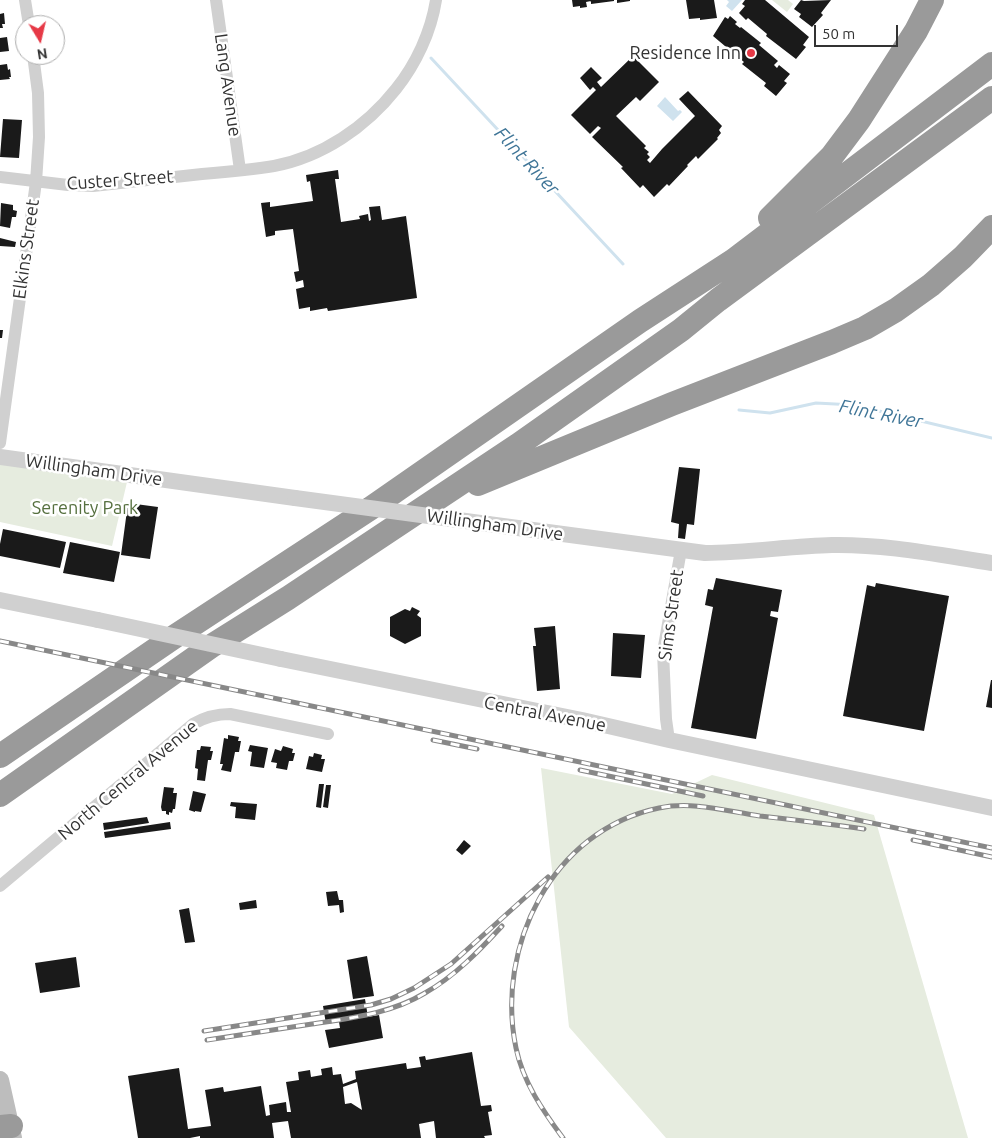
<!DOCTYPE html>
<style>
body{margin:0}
#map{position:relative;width:992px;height:1138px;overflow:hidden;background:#fff;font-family:Ubuntu,sans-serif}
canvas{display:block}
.north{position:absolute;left:15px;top:15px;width:50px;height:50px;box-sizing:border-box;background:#fff;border:1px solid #adadad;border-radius:50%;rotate:171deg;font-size:14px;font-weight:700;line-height:20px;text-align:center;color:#333}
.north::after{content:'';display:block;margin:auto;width:18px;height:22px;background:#e63946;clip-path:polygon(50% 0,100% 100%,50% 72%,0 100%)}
.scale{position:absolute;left:814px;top:25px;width:84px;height:22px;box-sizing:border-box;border:2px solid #333;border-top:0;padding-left:6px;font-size:15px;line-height:18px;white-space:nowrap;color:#333;-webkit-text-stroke:4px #fff;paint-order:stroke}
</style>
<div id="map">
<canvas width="992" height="1138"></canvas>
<div class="north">N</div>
<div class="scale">50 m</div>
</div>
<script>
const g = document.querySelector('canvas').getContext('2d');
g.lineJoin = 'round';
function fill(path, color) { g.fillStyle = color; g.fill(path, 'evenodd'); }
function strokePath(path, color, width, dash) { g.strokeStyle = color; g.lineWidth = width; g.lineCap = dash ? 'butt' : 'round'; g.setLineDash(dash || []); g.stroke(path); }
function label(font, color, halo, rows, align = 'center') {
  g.font = font + ' Ubuntu,sans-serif'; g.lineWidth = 5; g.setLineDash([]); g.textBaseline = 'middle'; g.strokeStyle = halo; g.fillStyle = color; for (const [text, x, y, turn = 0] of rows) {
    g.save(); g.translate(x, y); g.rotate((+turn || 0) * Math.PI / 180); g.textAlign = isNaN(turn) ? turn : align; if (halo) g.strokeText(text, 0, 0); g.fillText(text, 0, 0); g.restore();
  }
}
const green = new Path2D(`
 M772,0H788L793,4L787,12Z
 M0,463L127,482L112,546L0,522Z
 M541,768L672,794L712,775L874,815L968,1138H666L569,1027Z`);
const water = new Path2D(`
 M727,0H742L732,11L726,6L729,2Z
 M665,97L678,111L680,110L682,112L673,121L657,106Z`);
const stream = new Path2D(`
 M431,58L623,264
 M739,410L770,413L816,403L854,405L992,438`);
const building = new Path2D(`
 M572,0H591V1L586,2L587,7L580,8V6L573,7Z
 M591,0H614V1L591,4Z
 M617,0H630V1L617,3Z
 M686,0H714L717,18L700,20V18L689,19Z
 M745,0H765L809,37L803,45L806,47L796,59L766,36L767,34L748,18L746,20L739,13L745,6L742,4Z
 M801,0L804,1L831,0L821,13L823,15L812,27L799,17L801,14L794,9Z
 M4,13L5,24H2L3,28H0V14Z
 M730,16L737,22L735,24L740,28L741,27L761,43L759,45L778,61L774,65L777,68L779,65L790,74L784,81L787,83L776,96L764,86L766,83L742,64L744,62L713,36L725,17L728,19Z
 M7,37L9,51L0,52V38Z
 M633,56L659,82L640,101L636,97L616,116L646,146L644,148L649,152L647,154L650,157L647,160L650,163L662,149L695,116L679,99L688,91L722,126L719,130L721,133L717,138L718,139L698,159L696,156L687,165L688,166L669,186L667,184L654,197L643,185L640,188L621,168L623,167L592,137L601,128L598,126L590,134L571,115L596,90L593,87L590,90L580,78L591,67L602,78L597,82L601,87Z
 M7,64L8,70L10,69L11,77H9L10,79L0,80V65Z
 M3,119L22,120L19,158L0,157Z
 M338,170L339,179H335L341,222L360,219L359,216L368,214L369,221L371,220L369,207L380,206L382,220L406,216L417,298L328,311L327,308L310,311V307L299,309L296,289L304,287L303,280L296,282L294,272L299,271L293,229L275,231V235L266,237L261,203L270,202V207L313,201L310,181L307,182L306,175Z
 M1,203L13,205V210L17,211L16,217H12L10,228L0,226Z
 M0,238L16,242L15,247L0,246Z
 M0,330H3L2,338H0Z
 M679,467L700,469L694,525L687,524L685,539L678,538L679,524L671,522Z
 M128,503L158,507L150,559L121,555Z
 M3,529L66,542L60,568L0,556V544Z
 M70,542L120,552L114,582L63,573Z
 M716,578L782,590L778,612L771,611L770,616L778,618L756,739L691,728L713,607L705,605L708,589L713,590Z
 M876,583L949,596L924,731L843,716L867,585L875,587Z
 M412,607L420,611L417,615L421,618V636L405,644L390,636V617L405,609L410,611Z
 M555,626L560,689L537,691L533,646H536L534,628Z
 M613,633L645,635L641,678L611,676Z
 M991,680H992V708L986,707Z
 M228,735L239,737L238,741H241L239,752H235L231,772L221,770L223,764H220L224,738L228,739Z
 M250,745L268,748L264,768L250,766L252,752L248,751Z
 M201,746L211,747L210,751H213L211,760H208L205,781L197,780L198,769L195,768L197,750H200Z
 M283,746L293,749L292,753H295L293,761H289L287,770L276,768L277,763L271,762L275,749L281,751Z
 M314,753L322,755L321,759H325L322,772L306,769L309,756L313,757Z
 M319,784H324L321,808L316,807Z
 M326,785H331L328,808L323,807Z
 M164,787L174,788L173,793H177L175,809H173L172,813L169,812V815L166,814V811H162L161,807Z
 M193,791L206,794L201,812L195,811V812L189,810Z
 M231,802L257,804L255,820L235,818L236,807L230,806Z
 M147,817L149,823L104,830L103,823Z
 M170,822L171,829L105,838L104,832Z
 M464,840L471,846L462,855L456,850Z
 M337,891L339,900H343L344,912L340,913L339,905L328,906L326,892Z
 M256,900L257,908L240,910L239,903Z
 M189,908L195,942L185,943L179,910Z
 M367,956L374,996L353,999L347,960Z
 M76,957L80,987L40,993L35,963Z
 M365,999L368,1017L379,1015L383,1038L329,1048L325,1030L340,1028L339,1022L326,1024L323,1006Z
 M472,1052L481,1106L491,1105L492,1111L488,1112L492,1135L484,1136L485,1138H436L434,1121L419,1124L421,1138H291L288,1121L272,1123L274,1138H200V1136L190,1138H138L128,1076L179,1068L188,1129L211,1126L205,1090L223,1087L224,1092L261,1086L266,1116L270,1115L269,1105L286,1102L287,1112H291L286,1082L299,1080L298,1072L310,1070L311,1077L322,1075L321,1069L332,1067L333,1075L341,1074L343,1084L356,1079L355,1071L406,1063L407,1069L421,1067L419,1057L425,1056L426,1060ZM357,1082L362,1110L351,1103L345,1104L343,1087Z`);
const minor = new Path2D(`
 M25,0L29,25
 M216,0L240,170
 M0,177L68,185L93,186C129,182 166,178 202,174C226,172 250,170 274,166C322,157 366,127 396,89C416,64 431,32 436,0
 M0,443L36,182L39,137L38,93L33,55
 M669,740L666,719L663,652L681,550
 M0,886L193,724C205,717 215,714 230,714L328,734`);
const tertiary = new Path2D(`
 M0,457L295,498
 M488,524L705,553C748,553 790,546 832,545C885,544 939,555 992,563
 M0,600L98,620
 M281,659L582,720L669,740L992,808`);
const secondary = new Path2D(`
 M0,1080L13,1138`);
const motorway = new Path2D(`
 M770,218L832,156L859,120L916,31L932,0
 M478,484L672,404L832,342L865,328L896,310L931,285L963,257L992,227
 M0,756L174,637L371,508L640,321L734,260L992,64
 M0,795L213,645L288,598L518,445L681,330L718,300L992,98
 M0,1127L11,1126`);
const rail = new Path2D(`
 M0,641L992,848
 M433,740L477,749
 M580,770L703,796
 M913,840L992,857
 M204,1031L371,1005L391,999L414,988L451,964L548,877
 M207,1040C242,1035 277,1029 312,1024C351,1018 390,1014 425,993C455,976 479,951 502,926
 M563,1138C543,1111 523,1082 516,1048C495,947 552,830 659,808C692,801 726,811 760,816C795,820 829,824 864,829`);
const tertiaryBridge = new Path2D(`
 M295,498L488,524
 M98,620L281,659`);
const markers = [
 [751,53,5,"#e63946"]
];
const poiNames = [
 ["Residence Inn",741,53]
];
const streetNames = [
 ["Lang Avenue",228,85,82],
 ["Custer Street",120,180,-4],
 ["Elkins Street",26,249,-82],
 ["Willingham Drive",94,470,8],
 ["Willingham Drive",495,525,8],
 ["Sims Street",671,615,-82],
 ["Central Avenue",545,714,11],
 ["North Central Avenue",128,780,-40]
];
const parkNames = [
 ["Serenity Park",85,508]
];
const waterNames = [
 ["Flint River",527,161,47],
 ["Flint River",881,414,11]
];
fill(green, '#e6ecdf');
fill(water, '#cfe2ee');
strokePath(stream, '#cfe2ee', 3);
fill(building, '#1a1a1a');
strokePath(minor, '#d0d0d0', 12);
strokePath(tertiary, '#d0d0d0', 16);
strokePath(secondary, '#bdbdbd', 18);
strokePath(motorway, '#9a9a9a', 24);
strokePath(rail, '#888', 5);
strokePath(rail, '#fff', 3, [9]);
strokePath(tertiaryBridge, '#d0d0d0', 16);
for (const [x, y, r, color] of markers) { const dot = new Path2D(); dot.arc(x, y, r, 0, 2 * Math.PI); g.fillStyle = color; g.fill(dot); strokePath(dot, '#fff', 2); }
label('18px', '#333', '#fff', poiNames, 'right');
label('18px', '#333', '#fff', streetNames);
label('18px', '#56703f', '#fff', parkNames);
label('italic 19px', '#3f7597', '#fff', waterNames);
</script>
